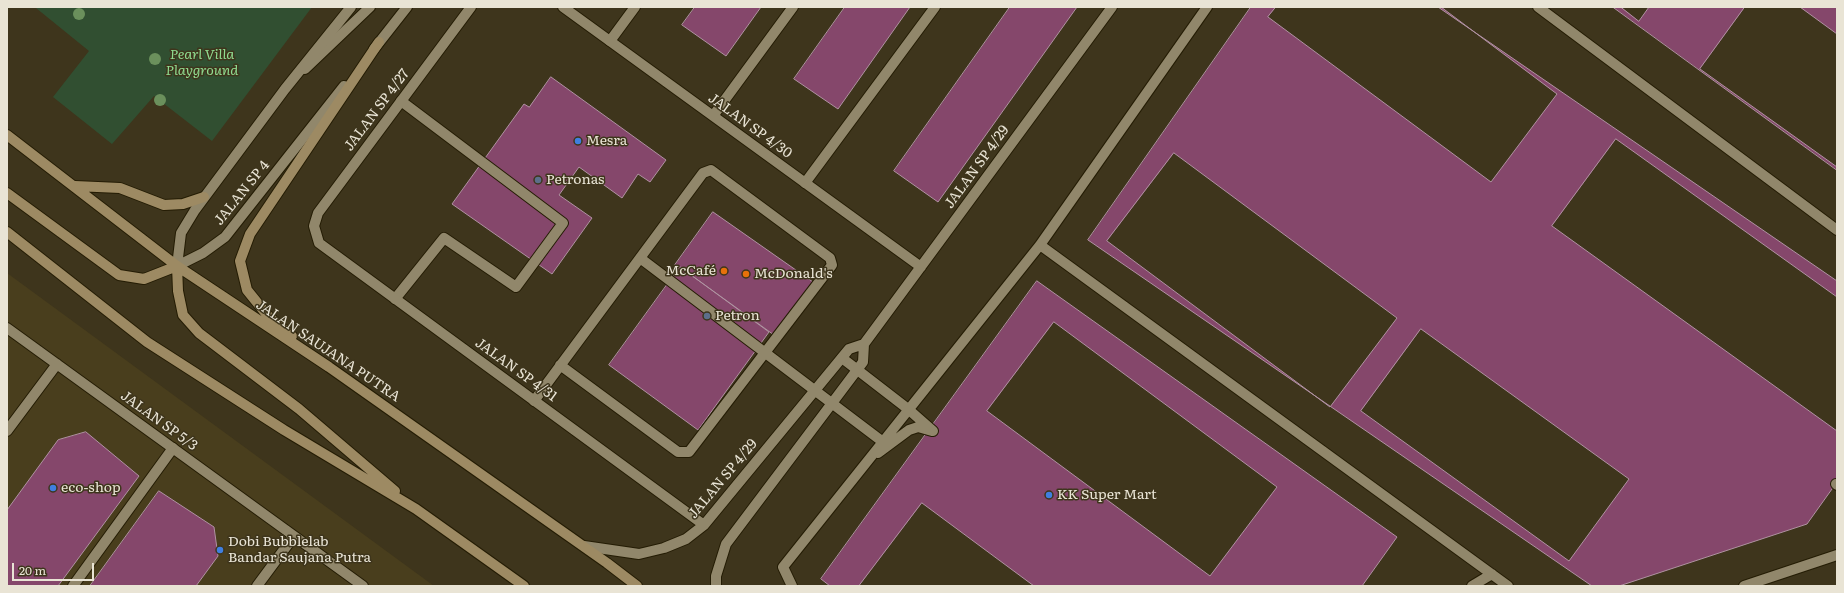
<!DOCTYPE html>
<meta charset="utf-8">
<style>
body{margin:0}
#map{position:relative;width:1844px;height:593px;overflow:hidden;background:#3e351c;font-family:Literata,serif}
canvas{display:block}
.frame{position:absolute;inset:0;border:8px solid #e9e4d5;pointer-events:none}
.scale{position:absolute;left:12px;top:563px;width:82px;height:18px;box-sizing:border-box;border:2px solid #e9e4d5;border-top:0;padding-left:5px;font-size:12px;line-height:14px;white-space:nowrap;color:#e9e4d5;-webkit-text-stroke:3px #3e351c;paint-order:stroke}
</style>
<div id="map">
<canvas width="1844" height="593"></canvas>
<div class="frame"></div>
<div class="scale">20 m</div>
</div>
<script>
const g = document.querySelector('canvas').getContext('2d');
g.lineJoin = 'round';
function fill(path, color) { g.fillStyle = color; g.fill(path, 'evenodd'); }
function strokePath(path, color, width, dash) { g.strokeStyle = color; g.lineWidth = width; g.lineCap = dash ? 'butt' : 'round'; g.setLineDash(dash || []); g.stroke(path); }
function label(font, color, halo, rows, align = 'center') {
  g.font = font + ' Literata,serif'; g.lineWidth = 3; g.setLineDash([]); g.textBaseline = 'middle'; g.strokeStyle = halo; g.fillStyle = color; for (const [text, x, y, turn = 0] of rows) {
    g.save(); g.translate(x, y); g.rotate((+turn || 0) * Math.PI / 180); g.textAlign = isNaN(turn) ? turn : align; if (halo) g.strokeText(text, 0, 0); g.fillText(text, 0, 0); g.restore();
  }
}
const built = new Path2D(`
 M7,273L434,586H7Z`);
const green = new Path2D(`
 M312,7L212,141L154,96L112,144L53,97L89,51L36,8Z`);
const building = new Path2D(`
 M695,7H761L726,56L682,25Z
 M845,7H910L838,109L794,79Z
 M1010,7H1077L938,202L894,171Z
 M1251,7H1438L1837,281V482L1807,524L1619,586H1592L1088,240Z
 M1276,7H1441L1557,94L1491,182L1268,17Z
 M1613,7H1837V170Z
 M1621,7H1649L1639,21Z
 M1745,7H1800L1837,34V167L1700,69Z
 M551,77L666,160L650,182L638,174L622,198L579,167L559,195L592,218L552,274L452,204L524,104L529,107Z
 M1616,139L1837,297V431L1552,226Z
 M1174,153L1397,318L1330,407L1107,241Z
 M713,212L813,282L774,335L680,267L675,265Z
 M680,267L769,332L698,430L609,365Z
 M1037,281L1397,537L1362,586H830L821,579Z
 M1054,322L1277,487L1210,576L987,411Z
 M1421,329L1629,479L1569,561L1361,411Z
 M86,432L139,476L58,586H7V510L58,440Z
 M159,491L214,527L218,556L196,586H90Z
 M922,503L1034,586H859Z`);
const service = new Path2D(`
 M1538,7L1837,230
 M610,41L635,7
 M305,69L370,7
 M805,183L935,7
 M1040,245L1508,586
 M640,258L883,442
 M395,299L444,238L516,287L563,223L401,101
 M842,358L908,409L933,431
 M534,401L703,173L711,170L830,258L832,265L689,452H678L560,365
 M878,453L909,430L918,427L932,431
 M1836,484L1837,485
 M73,586L173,448
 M792,586L783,567L1040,245L1207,7
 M1472,586L1492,574
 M1744,586L1837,555`);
const minor = new Path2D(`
 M471,7L318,213L314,226L319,243L704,525
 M563,7L921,267
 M374,49L407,7
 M713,116L793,7
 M177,266L203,253L225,237L344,86
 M177,266L181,233L195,210L285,89L351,7
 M7,328L363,586
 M864,344L1112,7
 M7,431L57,364
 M584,546L639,554L664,548L686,539L704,525L849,349L864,344
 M257,586L294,536
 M716,586V576L726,544L863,362L864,344`);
const secondary = new Path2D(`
 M7,135L177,266L329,367L607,563L637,586
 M75,186L120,188L164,205L183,204L204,197
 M7,193L119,275L144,279L177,266
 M7,232L147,342L284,430L416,509L524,586
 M177,266L178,291L183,315L199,333L299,409L395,491
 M292,336L268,316L247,290L240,261L250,234L379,42`);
const trees = [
 [79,14],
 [155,59],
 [160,100]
];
const markers = [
 [578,141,4,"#3f7fe0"],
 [538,180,4,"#5c6f8a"],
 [724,271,4,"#e8710a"],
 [746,274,4,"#e8710a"],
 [707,316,4,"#5c6f8a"],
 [53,488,4,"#3f7fe0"],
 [1049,495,4,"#3f7fe0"],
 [220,550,4,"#3f7fe0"]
];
const parkNames = [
 ["Pearl Villa",202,55],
 ["Playground",202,71]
];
const streetNames = [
 ["JALAN SP 4/27",377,110,-53],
 ["JALAN SP 4/30",750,126,36],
 ["JALAN SP 4/29",977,167,-54],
 ["JALAN SP 4",242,193,-51],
 ["JALAN SAUJANA PUTRA",328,351,34],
 ["JALAN SP 4/31",516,370,36],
 ["JALAN SP 5/3",159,421,36],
 ["JALAN SP 4/29",723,479,-50]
];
const poiNames = [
 ["Mesra",586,141],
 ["Petronas",546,180],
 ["McCafé",716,271,"right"],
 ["McDonald's",754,274],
 ["Petron",715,316],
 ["eco-shop",61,488],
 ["KK Super Mart",1057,495],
 ["Dobi Bubblelab",228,542],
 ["Bandar Saujana Putra",228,558]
];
fill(built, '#493e1d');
fill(green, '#314f31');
fill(building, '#85476b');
strokePath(building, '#b092a2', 1);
strokePath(service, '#241c04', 12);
strokePath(minor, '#241c04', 12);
strokePath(secondary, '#241c04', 12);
strokePath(service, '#91876b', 10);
strokePath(minor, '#91876b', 10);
strokePath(secondary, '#9d8a63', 10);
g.fillStyle = '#6b905c';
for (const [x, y] of trees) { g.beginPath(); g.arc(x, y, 6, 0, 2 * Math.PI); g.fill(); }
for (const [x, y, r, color] of markers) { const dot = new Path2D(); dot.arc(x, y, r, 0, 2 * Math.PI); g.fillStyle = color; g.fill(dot); strokePath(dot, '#3e351c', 1.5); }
label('italic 14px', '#8fdb90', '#3e351c', parkNames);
label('14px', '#e9e4d5', '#3e351c', streetNames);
label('14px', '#e9e4d5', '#3e351c', poiNames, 'left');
</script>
